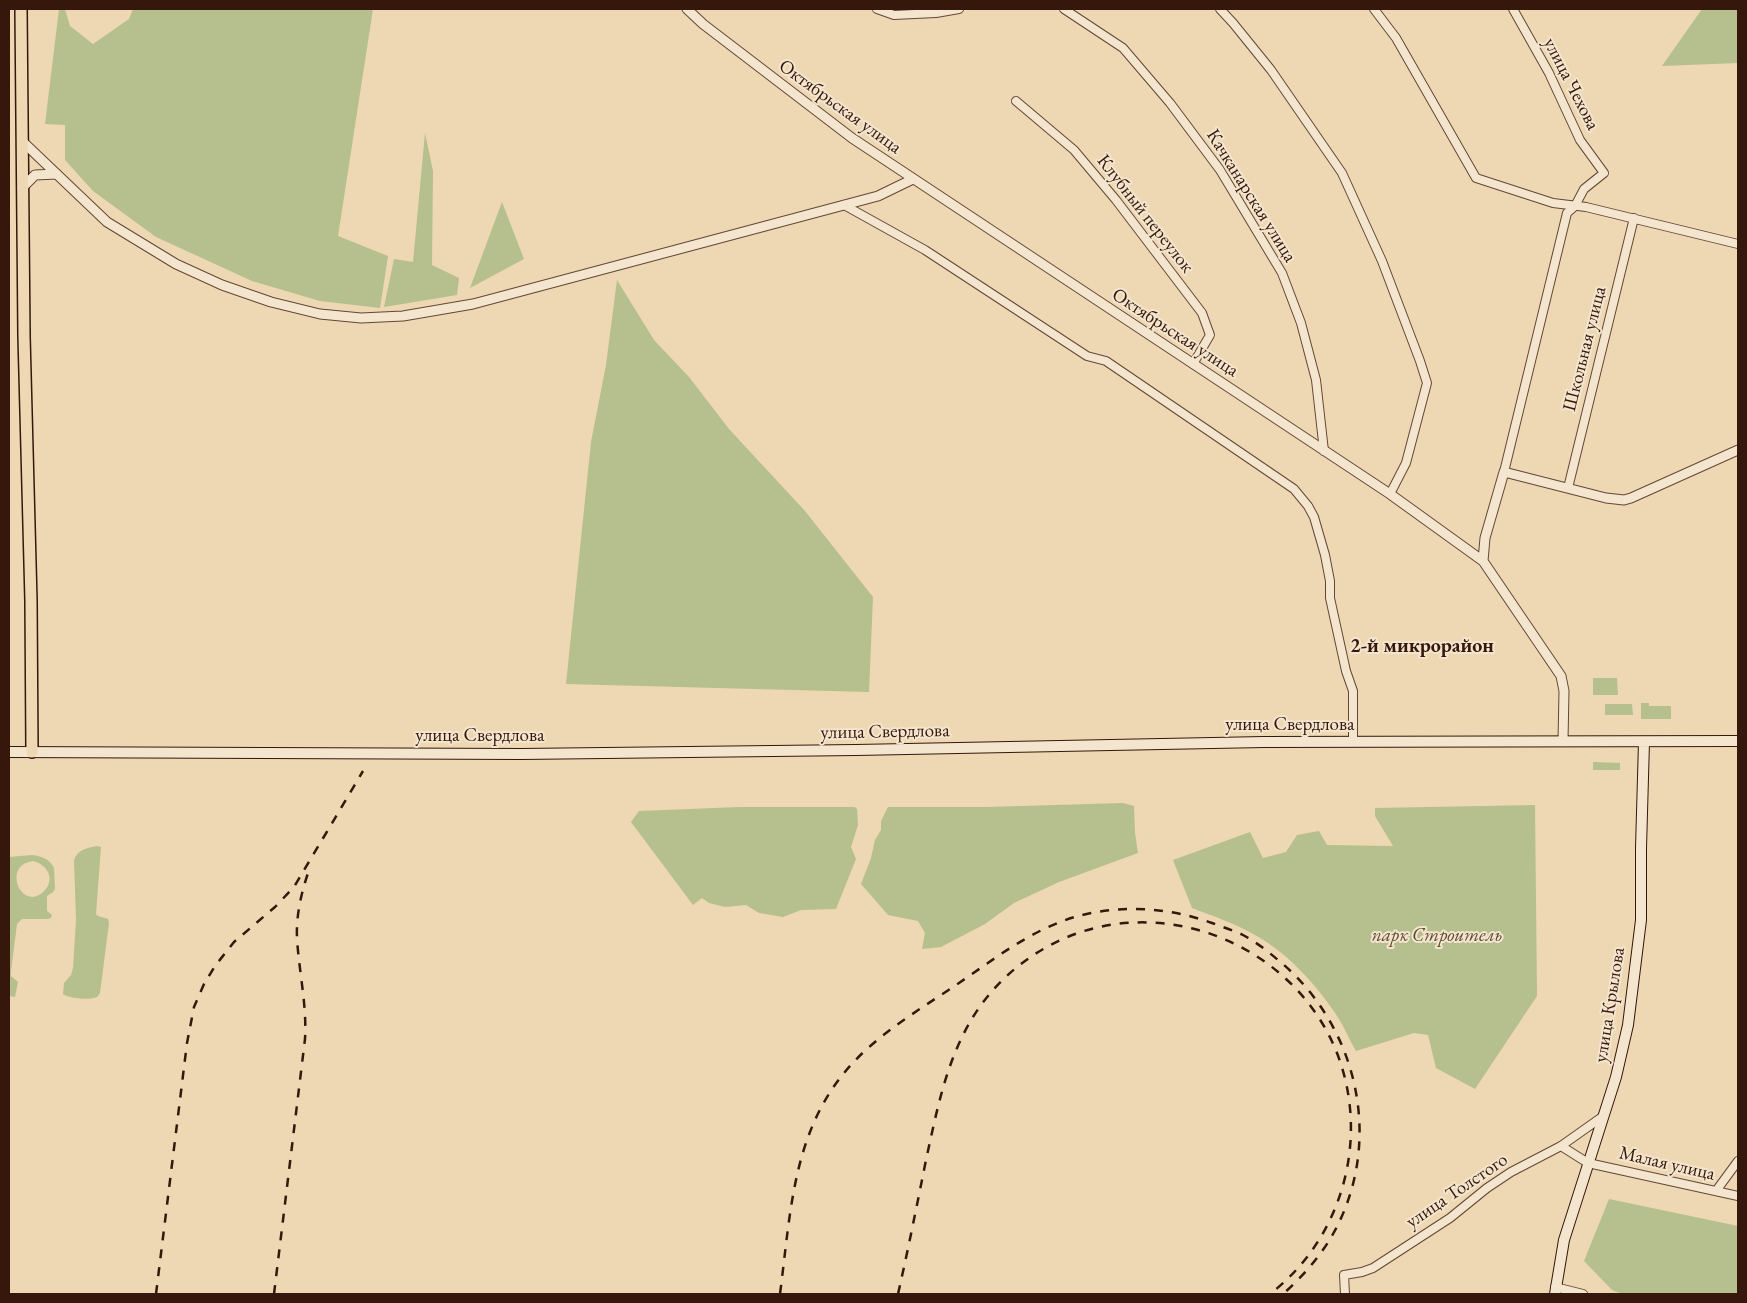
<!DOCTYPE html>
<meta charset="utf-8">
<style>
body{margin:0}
#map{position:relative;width:1747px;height:1303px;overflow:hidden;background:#eed7b3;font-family:"EB Garamond",serif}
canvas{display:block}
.frame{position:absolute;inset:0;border:10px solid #35170b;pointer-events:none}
</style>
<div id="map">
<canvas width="1747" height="1303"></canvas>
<div class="frame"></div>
</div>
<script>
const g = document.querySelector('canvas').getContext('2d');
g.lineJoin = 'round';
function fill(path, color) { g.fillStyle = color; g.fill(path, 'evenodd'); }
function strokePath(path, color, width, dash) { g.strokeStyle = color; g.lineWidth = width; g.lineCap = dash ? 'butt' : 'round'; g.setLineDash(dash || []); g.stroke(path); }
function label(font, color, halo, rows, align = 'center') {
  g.font = font + ' "EB Garamond",serif'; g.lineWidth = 4; g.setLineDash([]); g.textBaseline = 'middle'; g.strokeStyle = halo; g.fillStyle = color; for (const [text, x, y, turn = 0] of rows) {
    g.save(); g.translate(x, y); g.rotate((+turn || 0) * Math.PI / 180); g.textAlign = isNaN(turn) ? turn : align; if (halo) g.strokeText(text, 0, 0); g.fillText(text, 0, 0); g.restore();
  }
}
const green = new Path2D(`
 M59,9H65L70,26L93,44L129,19L133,9H373L338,236L388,256L380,308L320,301L252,281L156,237L93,191L65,160V125L45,124Z
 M1702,9H1738V63L1662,66Z
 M425,133L433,171L432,265L459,278L457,295L384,307L394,259L413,262Z
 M502,202L524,259L470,288Z
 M617,280L654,340L689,377L729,429L805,511L873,597L869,692L566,684L591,442L606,365Z
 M1593,678H1617L1618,695H1593Z
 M1641,703H1649V706H1671V719H1641Z
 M1605,704H1632L1633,715H1605Z
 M1593,762L1620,763V770H1593Z
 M1123,803L1134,806L1135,833L1138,853L1059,882L1014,903L985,924L941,947L922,949L925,933L918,921L888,915L861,884L871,858L875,840L881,830V821L888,807H987Z
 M1535,805L1537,996L1475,1089L1436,1068L1428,1035L1414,1033L1356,1051C1348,1037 1342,1022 1333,1010C1313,981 1285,951 1253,934C1234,923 1213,916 1192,908L1173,860L1250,832L1263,858L1286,852L1297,835L1319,831L1327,845L1393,846L1375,816V808Z
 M740,807H855L857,809L858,825L851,847L856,859L836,909L801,910L783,917L759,913L746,905L725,907L709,903L702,898L693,905L631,822L639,811Z
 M97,846L101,847L96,914L98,916L108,919L109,923L100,993C98,996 98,997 94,998C88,1000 67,998 63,994L64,983L71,975L73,968L76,920L74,860C78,849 87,848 97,846Z
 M32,855C41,856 50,859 54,868L55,889L53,892L47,896V911L52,915L51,918L47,919H22L17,924L11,971V976L18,982L15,997L9,996V857ZM33,861C46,864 56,878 45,890C23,915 0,865 33,861Z
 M1609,1199L1738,1226V1294H1622L1612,1290L1584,1261Z`);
const minor = new Path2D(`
 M877,9L894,15L936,13L959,9
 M1064,9L1123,48L1170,103L1220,170L1282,273L1301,323L1316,380L1324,451
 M1220,9L1233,23L1271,70L1342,173L1382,261L1420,361L1427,383L1406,463L1390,494
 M1374,9L1396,38L1476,178L1553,203L1586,207L1738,244
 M1016,101L1074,150L1116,200L1202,313L1210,335L1193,364
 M844,205L925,250L1087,356L1106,361L1294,489L1308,506L1314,517L1325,555L1330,581V598L1346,671L1353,691V742
 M1504,472L1567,213L1575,206L1584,189L1604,173L1580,140L1549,73L1513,9
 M1568,488L1634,218
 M1561,1146L1588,1163L1738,1196
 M1716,1191L1738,1161
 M1555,1287L1583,1294
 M1345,1294L1344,1275L1362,1272L1373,1268L1450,1218L1487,1188L1511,1172L1561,1146L1602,1117`);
const tertiary = new Path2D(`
 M687,9L703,24L852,138L1390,494L1483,561L1561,676L1564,691L1563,741
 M22,141L107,222L176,264L222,285L271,302L320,314L361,318L403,316L473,304L878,196L913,179
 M22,188L35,175L57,174
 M1483,561L1485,538L1504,472L1606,498L1624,500L1631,498L1738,450`);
const secondary = new Path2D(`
 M9,752L521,754L856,750L1264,742L1738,741
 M1555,1294L1564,1240L1616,1077L1628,1025L1641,920V848L1644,742`);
const primary = new Path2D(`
 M21,9L24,336L31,601L32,752`);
const rail = new Path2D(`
 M156,1294L187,1043L194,1007L204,984L215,966L234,942L275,907L294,887L363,771
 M274,1294L305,1039C307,1005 299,972 297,938C296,916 301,894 308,873
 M780,1294C792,1202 793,1115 868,1048C896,1023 928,1004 959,983C1000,955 1040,923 1091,913C1132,905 1173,909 1212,923C1222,927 1233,930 1243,935C1258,943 1271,954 1284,965C1360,1032 1383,1145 1333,1234C1320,1257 1302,1277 1283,1294
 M898,1294C908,1250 917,1205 926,1160C937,1110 946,1061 973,1017C997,978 1035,948 1078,933C1180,898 1297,952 1337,1053C1370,1138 1343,1238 1270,1294`);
const streetNames = [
 ["улица Чехова",1571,84,63],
 ["Октябрьская улица",840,107,36],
 ["Качканарская улица",1251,196,58],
 ["Клубный переулок",1145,214,52],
 ["Октябрьская улица",1175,333,33],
 ["Школьная улица",1585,349,-76],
 ["улица Свердлова",1290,725],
 ["улица Свердлова",885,732,-1],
 ["улица Свердлова",480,736],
 ["улица Крылова",1610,1005,-81],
 ["Малая улица",1667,1164,13],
 ["улица Толстого",1457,1191,-34]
];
const parkNames = [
 ["парк Строитель",1437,936]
];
const neighbourhoodNames = [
 ["2-й микрорайон",1422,647]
];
fill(green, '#b6bf8e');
strokePath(minor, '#634735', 10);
strokePath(tertiary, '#634735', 11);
strokePath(secondary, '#35170b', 12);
strokePath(primary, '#35170b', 14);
strokePath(minor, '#f4e5ce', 8);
strokePath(tertiary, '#f4e5ce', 9);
strokePath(secondary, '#f4e5ce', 10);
strokePath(primary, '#eed7b3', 11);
strokePath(rail, '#35170b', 2.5, [9, 9]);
label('19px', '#35170b', '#f4e5ce', streetNames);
label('italic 19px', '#5c4932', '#f4e5ce', parkNames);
label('bold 20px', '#35170b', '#f4e5ce', neighbourhoodNames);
</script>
